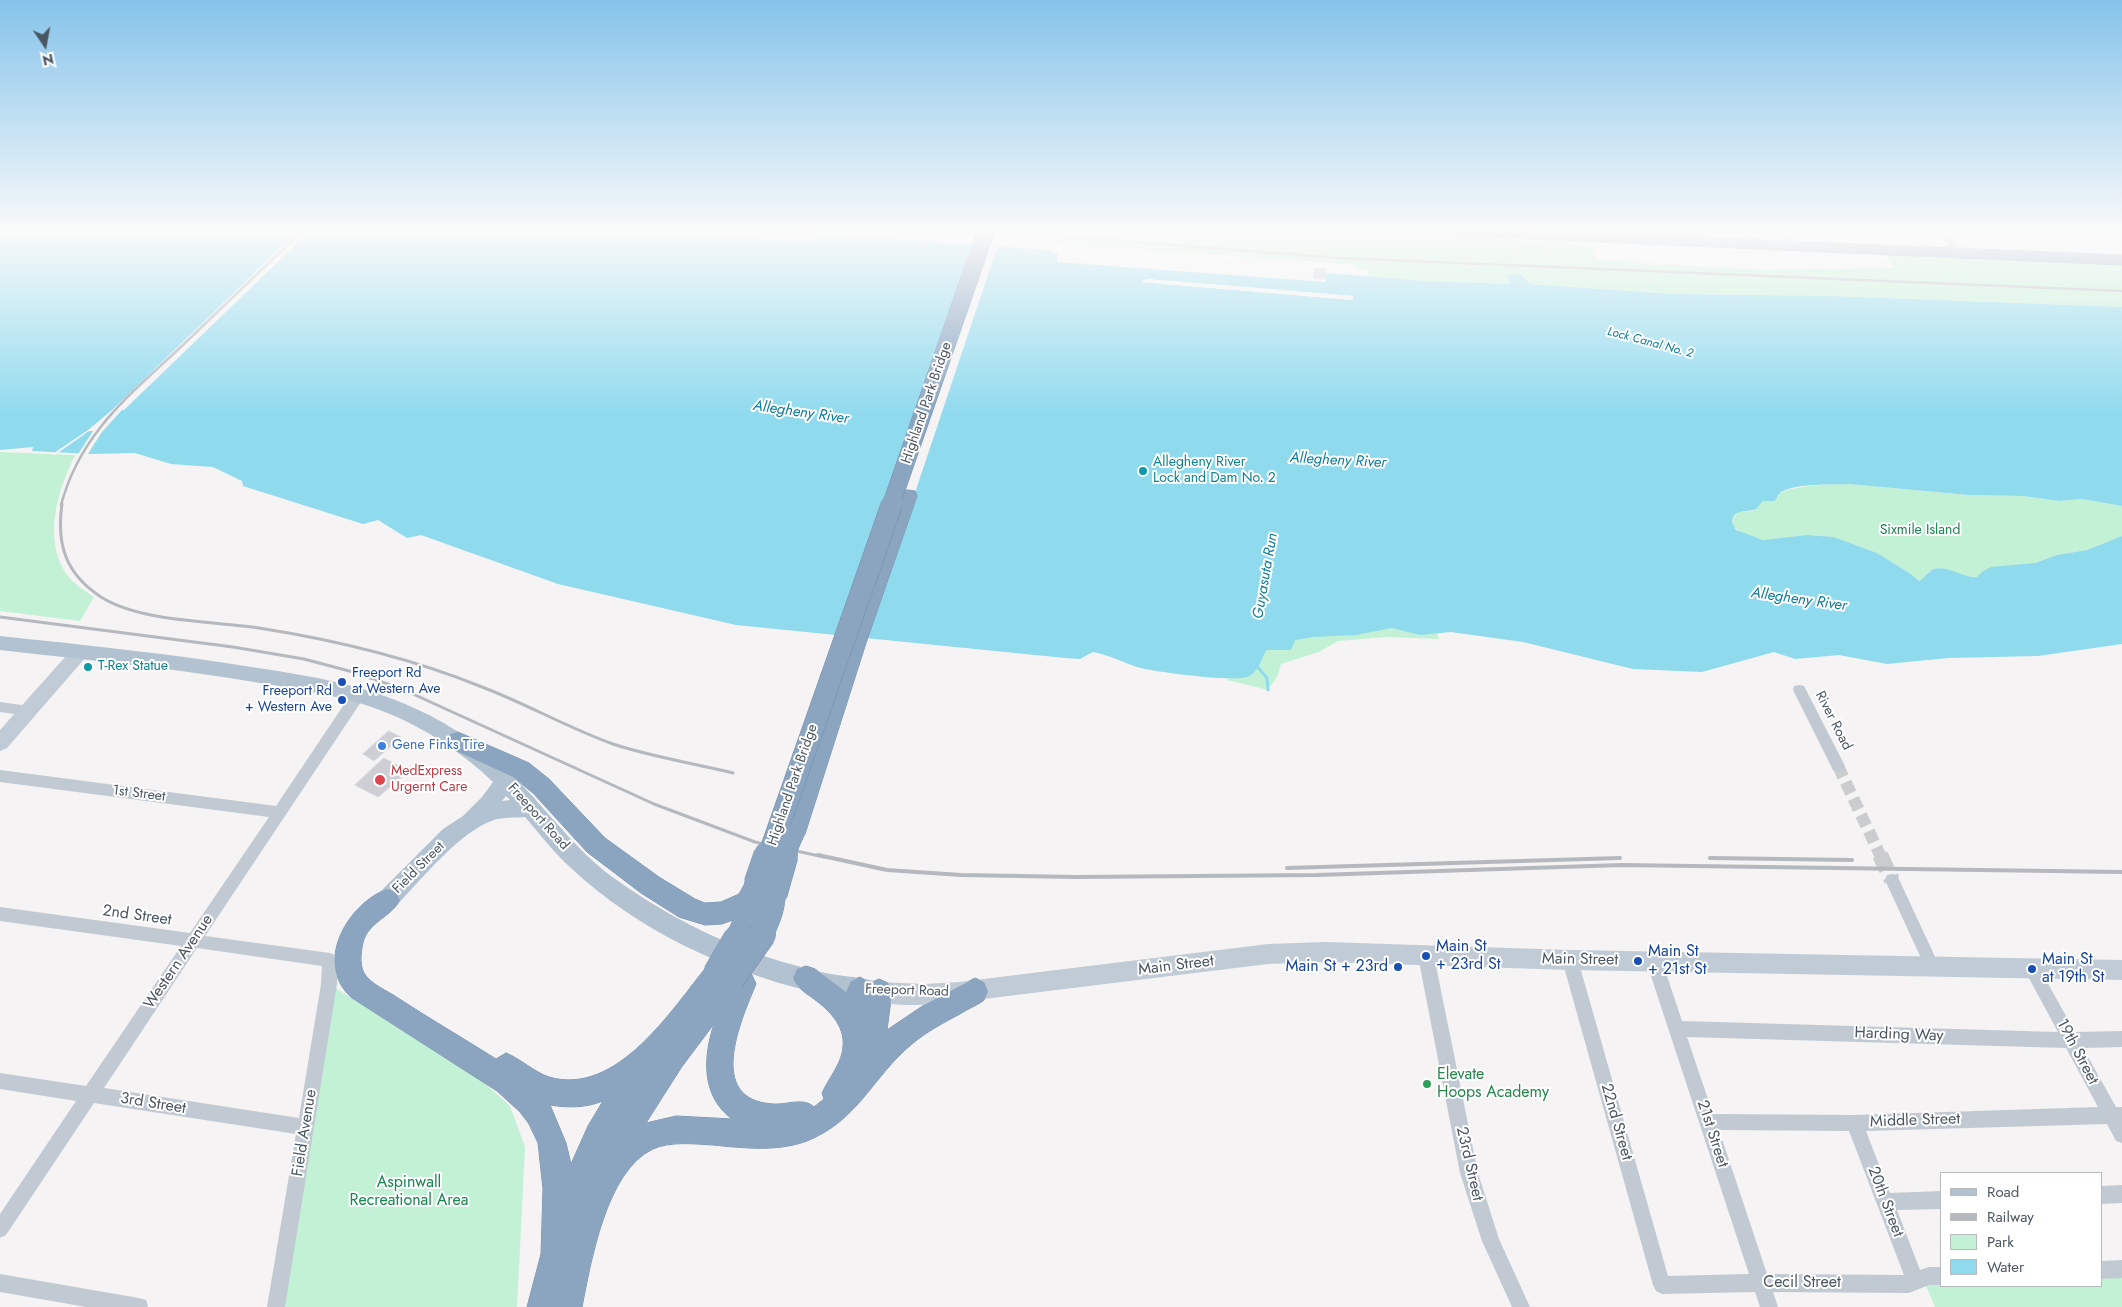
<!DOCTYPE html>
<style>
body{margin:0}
#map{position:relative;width:2122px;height:1307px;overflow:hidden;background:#f5f3f3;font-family:Jost,sans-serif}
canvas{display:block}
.legend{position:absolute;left:1940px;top:1172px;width:162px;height:115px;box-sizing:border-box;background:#fff;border:1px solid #b7bbc0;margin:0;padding:6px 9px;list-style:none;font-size:15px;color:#4a5661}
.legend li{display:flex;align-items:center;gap:10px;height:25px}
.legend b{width:25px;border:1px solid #b7bbc0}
.north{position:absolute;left:20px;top:20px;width:50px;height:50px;-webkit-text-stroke:4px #fff;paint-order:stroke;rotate:168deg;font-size:14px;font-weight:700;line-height:20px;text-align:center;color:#4a5661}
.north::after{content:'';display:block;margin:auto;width:18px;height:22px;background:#4a5661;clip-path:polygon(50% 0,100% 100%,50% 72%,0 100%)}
</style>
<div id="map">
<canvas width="2122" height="1307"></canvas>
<ul class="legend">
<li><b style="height:6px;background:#b3c2d1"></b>Road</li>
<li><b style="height:6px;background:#b5b8bd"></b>Railway</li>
<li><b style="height:14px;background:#c3f1d5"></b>Park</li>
<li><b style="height:14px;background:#90daee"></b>Water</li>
</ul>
<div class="north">N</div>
</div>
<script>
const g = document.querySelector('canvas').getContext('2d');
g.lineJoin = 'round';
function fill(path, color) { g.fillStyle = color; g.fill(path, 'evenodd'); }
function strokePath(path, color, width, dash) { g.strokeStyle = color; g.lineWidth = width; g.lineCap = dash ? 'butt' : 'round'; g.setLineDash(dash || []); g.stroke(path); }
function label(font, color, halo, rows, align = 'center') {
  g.font = font + ' Jost,sans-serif'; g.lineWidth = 4; g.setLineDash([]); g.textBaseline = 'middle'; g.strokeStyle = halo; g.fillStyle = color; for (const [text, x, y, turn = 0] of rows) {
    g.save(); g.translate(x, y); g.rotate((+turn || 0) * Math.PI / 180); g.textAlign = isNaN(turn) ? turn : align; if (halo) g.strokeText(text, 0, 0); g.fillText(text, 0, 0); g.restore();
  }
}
const green = new Path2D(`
 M708,231H817L809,239Z
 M1053,231H1515L1509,241L1590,243L1597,260L1762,270L1895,268L1886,254L2122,265V307L1832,296L1673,294L1530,284L1520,274L1511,284L1427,281L1368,277L1369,270L1356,269V265L1051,243Z
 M0,452L75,455C58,490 42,539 67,575C74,584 85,591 94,597L80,621L0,611Z
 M1849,484L1968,495L2023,496L2059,501L2082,499L2122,506V536L2087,550L2057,555L2035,563L2015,566L1977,577L1964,576L1939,568L1929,571L1922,581H1919L1911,574L1877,553L1834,537L1807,535L1763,540L1743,534L1733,526V519L1738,512L1753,511L1763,501L1778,497L1780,493C1801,484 1826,485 1849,484Z
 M1296,620L1436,628L1439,639L1388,637L1338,641L1319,652L1281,664L1278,675L1268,690L1227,680L1241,659Z
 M329,984L481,1080L510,1106L525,1147L517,1307H276Z
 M2101,1275H2122V1307H1935L1925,1283L1941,1282V1286H2101Z`);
const water = new Path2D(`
 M0,231H71L79,234L140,231H679L813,242L820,233L1049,250L1058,254L1057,262L1326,282V273L1427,281L1510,284L1507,275L1520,274L1530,284L1673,294L1832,296L2122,307V506L2082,499L2059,501L2023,496L1968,495L1849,484C1832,485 1797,483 1781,492C1777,495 1778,498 1774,501H1763L1756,509C1746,513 1734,508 1732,522L1736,530L1763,540L1807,535L1834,537L1877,553L1911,574L1919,581C1925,579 1927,571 1934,569C1948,565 1963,578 1977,577L1982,572L1991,567L2035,563L2057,555L2087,550L2122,536V644L2038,656L1948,658L1887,664L1839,655L1795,659L1774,652L1702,672L1633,669L1523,642L1451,632L1420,635L1392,628L1356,635L1313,637L1295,640L1291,650H1266C1262,659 1257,674 1247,677C1231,682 1154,672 1137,667C1122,662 1109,655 1093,652L1080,659L1065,658L736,625L558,584L421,535L407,538L378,520L363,524L243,486L242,481L213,467L171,464L135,453L91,454L32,451L33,447L0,450ZM1147,279L1353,296V300L1141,282Z`);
const pier = new Path2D(`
 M298,231H310L124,410H122L102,432L86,457L77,456L93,431H89L55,455H51L88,430L112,410Z
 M976,243L998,245L866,639L837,636Z
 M1147,279L1353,296V300L1141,282Z`);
const stream = new Path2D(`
 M1256,665L1267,678L1268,690`);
const building = new Path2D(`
 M1314,268L1326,269V279H1314Z
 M389,731L401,737L374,761L363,754Z
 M384,758L409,771L378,797L355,785Z`);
const streetTunnelFar1 = new Path2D(`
 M1838,766L1881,857`);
const streetTunnel = new Path2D(`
 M1880,855L1892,880`);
const street = new Path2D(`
 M1778,231H1787L1795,245L1794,247H1788Z
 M1935,231H1944L1961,250V254H1955Z
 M1799,685L1804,686L1843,762L1845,766L1843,770L1838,772L1833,770L1793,690L1794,686Z
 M358,690L363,691L364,695L363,699L205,936L330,953L335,955L338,960L337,984L285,1307H267L296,1134L94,1103L6,1235L0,1238V1214L76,1101L0,1089V1073L86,1086L181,946L0,921V907L190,933L269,817L0,782V770L276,806L353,691ZM197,948L322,966L321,984L299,1118L104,1088Z
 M0,702L29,706L34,707L36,711L34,715L29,716L0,712Z
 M1892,874L1897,875L1937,961L1940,966L1937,971L1932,973L1927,971L1885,880L1887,875Z
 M1426,949L1431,951L1434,956L1478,1173L1499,1239L1530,1307H1512L1482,1241L1460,1173L1418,956L1421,951Z
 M1570,953L1575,955L1578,960L1668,1276L1749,1274L1646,961L1649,956L1654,954L1659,956L1662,961L1682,1021L2058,1032L2024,969L2027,964L2032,962L2037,964L2075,1032L2122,1031V1047L2083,1048L2116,1107H2122V1143L2116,1141L2107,1124L1866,1131L1890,1193L1941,1191V1209L1897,1210L1920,1270L1929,1267H1941V1285H1929L1909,1293L1773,1292L1778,1307H1760L1755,1292L1662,1294L1656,1291L1653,1285L1562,960L1565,955ZM1687,1037L2066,1048L2098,1107L1854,1115L1713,1114ZM1719,1130L1849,1131L1904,1275L1767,1274Z
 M2122,1185V1203L2101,1204V1186Z
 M2122,1260V1278L2101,1279V1261Z
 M0,1274L139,1298L146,1300L148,1307H86L0,1292Z`);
const secondary = new Path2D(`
 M80,645L86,647L89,652L86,657L7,748L0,751V730L74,647Z
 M1326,942L1570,950L2122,960V980L1570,970L1326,962L1268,964L959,1002C934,1004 895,1009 871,999L868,992L871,985L879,982L924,984L959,982L1268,944Z`);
const primary = new Path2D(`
 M0,636C86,645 172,654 258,668C311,676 365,685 414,708C455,726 490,752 521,784C553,817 580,855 618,881C672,919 730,948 794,965C808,969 823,973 837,975C852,977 867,978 880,983L884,991L880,999C863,1006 831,996 813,992C725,971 637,930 571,868C554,853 540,834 525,817C516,818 503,817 494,820C460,831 420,881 395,907L387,910L379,907L376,900L379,893L443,829L463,816L482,797L493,782C462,752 425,728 385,712C346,696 302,690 260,683C174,668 87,660 0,650ZM506,796L510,800L502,801Z`);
const highway = new Path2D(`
 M1430,231H1550L2122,255V265L1437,235Z
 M908,490L915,491L917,496L867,640L805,834L801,841L793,844L785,841L781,834L845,640L899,496L901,491Z
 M458,732L529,763L549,779L605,838L659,877L695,899L705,903L721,902L739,894L749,876L758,873L767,876L770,884L773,883L782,886C790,903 778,926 771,942L762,946L753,942L751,938L747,946L738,950L729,946L725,938L733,920L722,924L705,925L679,917L641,893L587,852L533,793L513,777L450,748L447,741L450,734Z
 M387,889L396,892L400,900C392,916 371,921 364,939C361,949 359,964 364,973C370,984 388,991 398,998C430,1019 463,1038 496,1059L506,1053C521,1059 534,1072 549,1077C617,1097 672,1009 708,965L717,962L726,965L727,968L730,967L739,970L740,973L743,972L752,975L756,984C741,1020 705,1100 773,1104C787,1105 804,1097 814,1107L824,1099L822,1093C827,1082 834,1073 839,1062C850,1036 838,1018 818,1002C808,994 798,990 793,978L797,969L806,966L815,969L846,992L851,981L860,977L870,983L879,979L888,983L892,992L887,1030L924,1005L975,978L984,982L988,991C987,994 986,998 983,1001C976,1006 967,1009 960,1014C943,1023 926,1032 912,1044C872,1077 859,1120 807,1141C777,1152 744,1148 713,1145C695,1144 670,1141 653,1149C606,1171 591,1262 582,1307H527L541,1254L543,1189L538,1143L529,1124L520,1112L497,1091L352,998C313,964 347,904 387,889ZM714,1024C703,1057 701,1096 732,1119L676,1116L646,1123L681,1068ZM603,1101L588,1126L571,1164L566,1143L550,1105C569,1108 585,1108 603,1101Z`);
const railFar2 = new Path2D(`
 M990,231L1340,258L2122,291
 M61,505C81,430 133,393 186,342C225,305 263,268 302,231`);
const railFar1 = new Path2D(`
 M62,504C56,545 66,574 101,597C140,622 213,621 259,628C335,640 411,658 482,687C527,704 568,728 613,744C652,757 693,763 733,773
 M0,617L233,647L304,659L353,672L402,689L654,804L755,842L824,857`);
const rail = new Path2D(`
 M818,855L887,870L961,875L1076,877L1317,875L1622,865L2122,872
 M1710,858L1852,860
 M1287,868L1620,858`);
const highwayBridgeFar2 = new Path2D(`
 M891,505L986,231`);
const highwayBridgeFar1 = new Path2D(`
 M768,857L892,504
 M783,857L793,834`);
const highwayBridge = new Path2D(`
 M758,884L768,855
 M773,894L784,855
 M717,974L738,938
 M730,979L762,934`);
const markers = [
 [1143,471,5,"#0f9aa8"],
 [88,667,5,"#0f9aa8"],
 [342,682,5,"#1a4fb4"],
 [342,700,5,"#1a4fb4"],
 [382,746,5,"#3f7fe0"],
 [380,780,6,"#e0444e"],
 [1426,956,5,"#1a4fb4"],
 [1638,961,5,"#1a4fb4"],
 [1398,967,5,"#1a4fb4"],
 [2032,969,5,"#1a4fb4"],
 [1427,1084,5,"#2e9e5b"]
];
const farWaternames = [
 ["Lock Canal No. 2",1650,343,15]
];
const streetNames = [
 ["Highland Park Bridge",927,403,-71],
 ["River Road",1833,721,63],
 ["Highland Park Bridge",793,785,-71],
 ["1st Street",139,794,7],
 ["Freeport Road",538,817,48],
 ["Field Street",419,868,-45],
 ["Freeport Road",907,991,2]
];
const cultureNames = [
 ["Allegheny River",1153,463],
 ["Lock and Dam No. 2",1153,479],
 ["T-Rex Statue",98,667]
];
const parkNames = [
 ["Sixmile Island",1920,531]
];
const transitNames = [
 ["Freeport Rd",352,674],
 ["at Western Ave",352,690],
 ["Freeport Rd",332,692,"right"],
 ["+ Western Ave",332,708,"right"]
];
const shopNames = [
 ["Gene Finks Tire",392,746]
];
const healthNames = [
 ["MedExpress",391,772],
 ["Urgernt Care",391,788]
];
const waterNames = [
 ["Allegheny River",801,413,8],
 ["Allegheny River",1338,461,3],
 ["Guyasuta Run",1266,576,-80],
 ["Allegheny River",1799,600,8]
];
const nearStreetnames = [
 ["2nd Street",137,916,8],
 ["Main Street",1580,960,1],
 ["Western Avenue",179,962,-56],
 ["Main Street",1176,966,-7],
 ["Harding Way",1899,1035,2],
 ["19th Street",2077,1052,62],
 ["3rd Street",153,1104,9],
 ["Middle Street",1915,1121,-2],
 ["22nd Street",1616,1122,74],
 ["Field Avenue",305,1133,-81],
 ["21st Street",1712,1134,72],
 ["23rd Street",1469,1164,77],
 ["20th Street",1885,1202,69],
 ["Cecil Street",1802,1283]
];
const nearTransitnames = [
 ["Main St",1436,947],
 ["+ 23rd St",1436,965],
 ["Main St",1648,952],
 ["+ 21st St",1648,970],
 ["Main St",2042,960],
 ["at 19th St",2042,978],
 ["Main St + 23rd",1388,967,"right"]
];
const nearLeisurenames = [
 ["Elevate",1437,1075],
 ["Hoops Academy",1437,1093]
];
const nearParknames = [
 ["Aspinwall",409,1183],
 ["Recreational Area",409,1201]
];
fill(green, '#c3f1d5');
fill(water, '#90daee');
fill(pier, '#f5f3f3');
strokePath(stream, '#90daee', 3);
fill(building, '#cdcfd5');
strokePath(building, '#d7d9de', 1);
strokePath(streetTunnelFar1, '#caccce', 12, [12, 6]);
strokePath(streetTunnel, '#caccce', 16, [16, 8]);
strokePath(highway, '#7690ad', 1);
fill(street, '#c1cad2');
fill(secondary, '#c1cbd6');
fill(primary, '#b3c2d1');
fill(highway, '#8ba5c1');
strokePath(railFar2, '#b5b8bd', 2.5);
strokePath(railFar1, '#b5b8bd', 3);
strokePath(rail, '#b5b8bd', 4);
strokePath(highwayBridgeFar2, '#7690ad', 18, []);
strokePath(highwayBridgeFar1, '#7690ad', 22, []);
strokePath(highwayBridge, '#7690ad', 29, []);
strokePath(highwayBridgeFar2, '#8ba5c1', 17);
strokePath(highwayBridgeFar1, '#8ba5c1', 21);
strokePath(highwayBridge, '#8ba5c1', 28);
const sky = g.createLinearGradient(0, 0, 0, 414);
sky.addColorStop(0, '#85c3ea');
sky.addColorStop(0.56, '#fafafa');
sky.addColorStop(1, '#fafafa00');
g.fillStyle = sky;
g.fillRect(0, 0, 2122, 414);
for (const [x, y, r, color] of markers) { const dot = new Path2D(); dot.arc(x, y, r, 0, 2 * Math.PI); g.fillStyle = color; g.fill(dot); strokePath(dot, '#fff', 2); }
label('italic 12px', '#0c7c9b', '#fff', farWaternames);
label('14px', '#4a5661', '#fff', streetNames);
label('14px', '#0d838f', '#fff', cultureNames, 'left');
label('14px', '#17864f', '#fff', parkNames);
label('14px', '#164399', '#fff', transitNames, 'left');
label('14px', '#366cbe', '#fff', shopNames, 'left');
label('14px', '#be3a42', '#fff', healthNames, 'left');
label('italic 15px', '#0c7c9b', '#fff', waterNames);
label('16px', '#4a5661', '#fff', nearStreetnames);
label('16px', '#164399', '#fff', nearTransitnames, 'left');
label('16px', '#27864d', '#fff', nearLeisurenames, 'left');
label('16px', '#17864f', '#fff', nearParknames);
</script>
